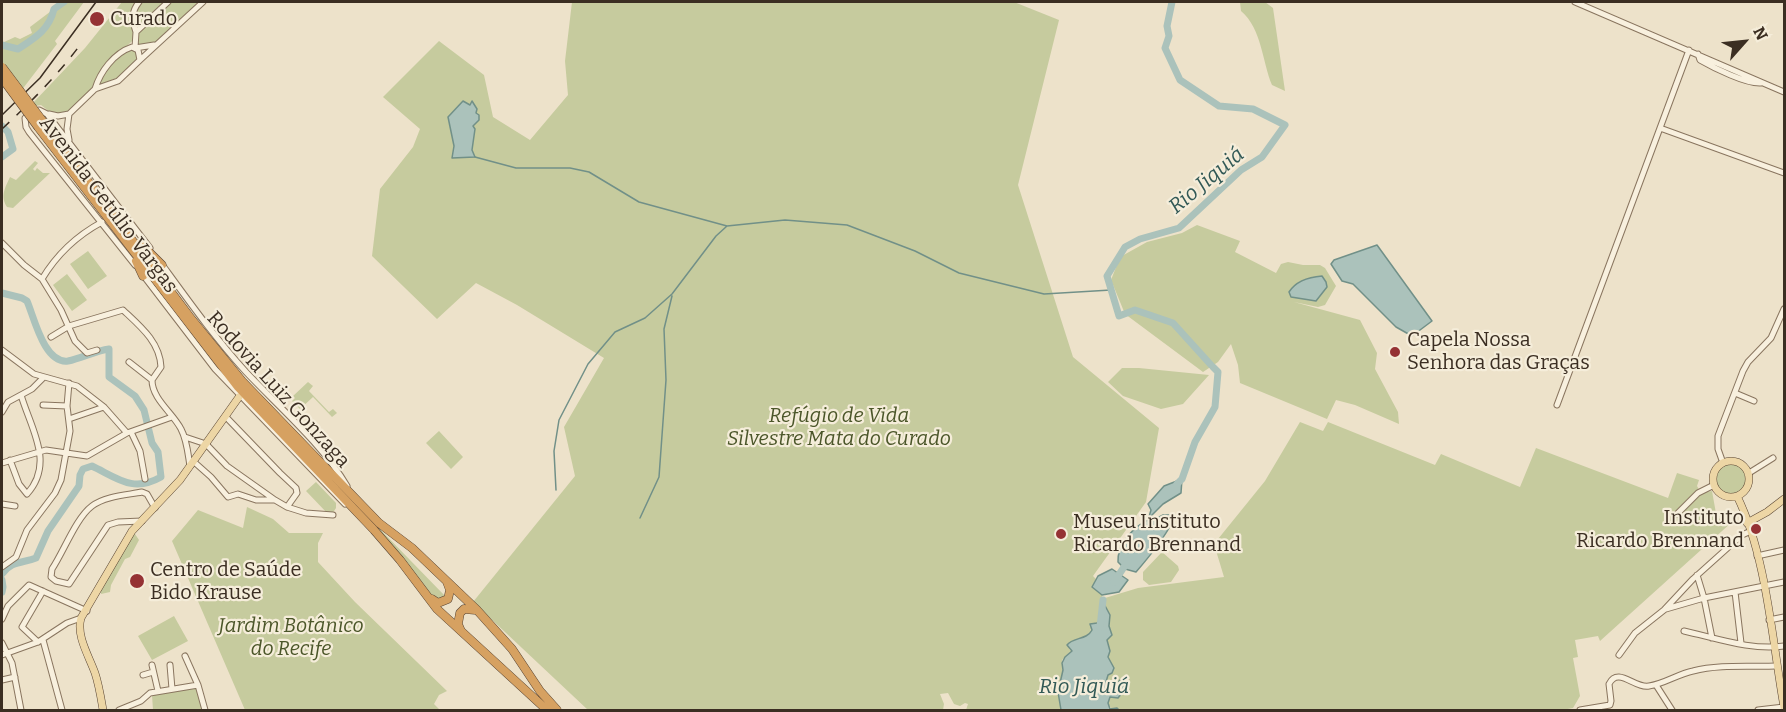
<!DOCTYPE html>
<meta charset="utf-8">
<style>
body{margin:0}
#map{position:relative;width:1786px;height:712px;overflow:hidden;background:#ede2ca;font-family:Bitter,serif}
canvas{display:block}
.frame{position:absolute;inset:0;border:3px solid #3b2e22;pointer-events:none}
.north{position:absolute;left:1714px;top:12px;width:60px;height:60px;-webkit-text-stroke:4px #f5edda;paint-order:stroke;rotate:63deg;font-size:16px;font-weight:700;line-height:24px;text-align:center;color:#3b2e22}
.north::after{content:'';display:block;margin:auto;width:21px;height:27px;background:#3b2e22;clip-path:polygon(50% 0,100% 100%,50% 72%,0 100%)}
</style>
<div id="map">
<canvas width="1786" height="712"></canvas>
<div class="frame"></div>
<div class="north">N</div>
</div>
<script>
const g = document.querySelector('canvas').getContext('2d');
g.lineJoin = 'round';
function fill(path, color) { g.fillStyle = color; g.fill(path, 'evenodd'); }
function strokePath(path, color, width, dash) { g.strokeStyle = color; g.lineWidth = width; g.lineCap = dash ? 'butt' : 'round'; g.setLineDash(dash || []); g.stroke(path); }
function label(font, color, halo, rows, align = 'center') {
  g.font = font + ' Bitter,serif'; g.lineWidth = 4.5; g.setLineDash([]); g.textBaseline = 'middle'; g.strokeStyle = halo; g.fillStyle = color; for (const [text, x, y, turn = 0] of rows) {
    g.save(); g.translate(x, y); g.rotate((+turn || 0) * Math.PI / 180); g.textAlign = isNaN(turn) ? turn : align; if (halo) g.strokeText(text, 0, 0); g.fillText(text, 0, 0); g.restore();
  }
}
const green = new Path2D(`
 M63,2H84L55,41L57,44L21,91L2,65V43L15,37L20,39L32,33L30,27Z
 M122,2H166L133,33L134,39C127,48 116,51 108,60C100,69 98,80 91,89C84,98 75,105 67,113H51L41,105L35,106L32,104L85,48Z
 M170,2H198L155,43L138,45L137,33Z
 M572,2H1014L1059,20L1018,185L1073,357L1159,428L1146,502L1093,576L1096,579L1092,587L1102,595C1103,603 1104,612 1102,620L1097,623H1092L1090,634L1075,640L1069,649L1072,651L1062,660L1063,670L1058,692L1061,710H966L968,704L965,703L960,706L954,704L948,693L940,694L944,704L943,710H588L473,602L575,476L564,427L604,358L517,305L476,283L437,319L372,256L380,189L413,147L420,129L383,97L439,41L484,75L493,117L530,140L568,95L565,61ZM472,101L477,109L472,126L475,129L472,150L468,156L453,158L454,146L449,117L459,105H470Z
 M1240,2H1265L1273,8L1285,91L1272,85C1262,61 1262,29 1241,11Z
 M130,48L135,50L137,59L117,78L98,85C104,71 115,55 130,48Z
 M35,161L38,163L33,169L35,171L37,168L43,173H50L13,208L7,207C0,196 5,188 10,177L16,180Z
 M1197,225L1240,241L1235,252L1276,273L1281,264L1288,262L1303,265H1320L1325,268L1336,286L1325,305L1318,307L1294,302L1360,320L1377,353L1375,369L1398,412L1399,424L1355,405L1336,400L1327,419L1240,383L1238,365L1231,344L1218,362L1203,372L1125,314L1111,280L1120,257L1147,242L1182,233Z
 M88,251L107,276L88,289L70,264Z
 M67,274L87,300L72,311L53,285Z
 M1122,368H1139L1209,375L1183,404L1161,409L1123,396L1108,382Z
 M308,382L313,386L309,391L329,412L333,409L337,413L332,417L313,397L300,409L292,401L295,398L293,396Z
 M1300,422L1323,431L1328,422L1435,465L1441,454L1520,487L1536,448L1668,498L1677,473L1699,480L1697,486L1701,493L1712,491L1717,519L1723,518L1732,522L1600,641L1598,636L1575,640L1578,657L1573,658L1580,696L1573,708L1562,710L1112,709L1108,704L1109,698L1111,696L1114,698L1119,697L1125,688L1121,682L1118,683L1119,689L1116,690L1109,688V683L1106,682L1108,675L1111,674L1107,640L1112,635L1109,626L1110,615L1105,605V598L1138,588L1224,577L1214,544L1265,481Z
 M439,431L463,457L451,469L426,443Z
 M1716 479a15 15 0 1 1 30 0a15 15 0 1 1-30 0Z
 M316,482L336,503V508L332,514H328L306,491Z
 M247,507L273,519L289,533H323L318,543V562L355,602L447,691L439,695L434,704L440,710H245L172,541L198,510L243,528Z
 M366,517L374,523L445,596L438,599L432,597Z
 M135,534L139,540L130,557L125,559L111,585L110,592L101,594V591L133,535Z
 M1162,552L1178,566L1179,570L1171,582L1149,585L1143,580V572Z
 M174,616L188,641L152,660L138,636Z
 M196,688L202,710H153L152,695Z`);
const water = new Path2D(`
 M463,101L470,105L472,101L477,109L476,113L479,115V120L473,126L475,129L472,150L475,157L452,158L454,146L448,117Z
 M1377,245L1432,321L1412,336L1396,327L1353,284L1342,281L1331,264L1334,260Z
 M1322,276L1326,282L1327,287L1316,301L1291,297L1289,292C1296,281 1309,277 1322,276Z
 M1182,479L1181,493L1163,504L1151,516L1152,521L1163,515H1169L1173,521C1163,540 1150,556 1136,572L1125,569L1118,562C1117,545 1133,527 1148,520L1151,510L1148,504L1164,486Z
 M1112,569L1128,580L1119,592L1102,595L1092,587L1098,576Z
 M1102,600L1110,615L1109,626L1112,635L1107,640L1110,651L1108,657L1114,668L1112,673L1108,675L1106,682L1109,683V688L1117,690L1119,688L1118,683L1120,680L1125,689L1118,698L1110,697L1108,703L1110,709L1117,708L1119,710H1061L1058,692L1063,670L1062,663L1065,657L1072,651L1067,645C1073,637 1087,640 1092,630L1090,624L1097,623L1102,620L1104,612Z`);
const stream = new Path2D(`
 M475,157L516,168H570L589,172L639,202L727,226L785,220L847,225L915,251L959,273L1044,294L1111,290
 M556,490L554,451L559,420L588,364L615,332L645,318L672,294L716,236L727,226
 M640,518L659,477L666,380L664,329L672,296`);
const river = new Path2D(`
 M1172,2L1167,26L1169,36L1165,48L1180,80L1219,106L1253,109L1285,125L1262,157L1241,170L1179,228L1140,239L1125,247L1107,276L1119,316L1135,310L1173,323L1211,365
 M2,45L18,49C35,38 49,30 54,9L64,2
 M2,126L8,132L13,149L2,157
 M2,293L22,298L27,301C34,317 44,364 68,361C82,358 95,351 109,349V377L135,396L144,410L152,443L158,452L161,477C133,493 117,478 92,466L83,469L80,475L79,486L48,531L36,558C23,563 11,561 2,574
 M1177,484L1182,479L1195,442L1215,407L1218,372L1213,367
 M2,580L3,587L2,592
 M1114,582L1128,561
 M1100,627L1103,600`);
const minor = new Path2D(`
 M1575,2L1784,92
 M136,32C132,20 131,12 139,2
 M154,45L135,48L136,32L168,2
 M1698,54L1700,60C1714,68 1746,84 1761,83
 M140,60L203,2
 M49,114L58,116L69,114L95,89L118,81L140,60L138,50L132,47C114,53 100,72 95,89
 M1660,128L1784,173
 M69,140L67,129L69,114
 M2,243L24,265L42,279L61,310L75,341L87,353L97,350
 M161,263C188,300 215,338 246,372C279,407 323,445 347,486
 M135,265L29,132L26,127L25,118L39,110L47,114L150,248
 M143,275L215,369L345,504
 M42,279C57,254 76,236 102,222
 M51,337L69,326L123,310C140,326 160,342 161,367L152,380
 M2,350L34,374L77,386L104,407L127,433
 M129,362L152,380C152,399 173,413 181,429C187,440 188,454 190,466
 M1735,393L1754,401
 M43,405L67,406
 M1557,405L1689,50
 M2,412L8,402L32,389L43,378
 M226,417L280,473L296,488L297,493L287,507
 M69,419L104,407
 M131,432L140,451L145,479
 M185,437L206,444L227,466L275,500
 M10,460L19,484L27,494C55,463 31,429 21,395
 M193,461L211,477L228,497L238,494L256,500H275L287,507L306,513L333,515
 M2,463L46,450L87,456L127,433L172,417
 M1723,463L1718,449V436L1743,371L1748,362L1771,338L1784,309
 M1749,473L1773,458
 M2,504L15,506
 M1677,514L1698,493L1714,485
 M142,521L118,522L108,525L69,584L56,581L51,577L52,569C64,551 76,518 92,506C105,496 127,495 142,492L147,494L155,508
 M1757,556L1784,550
 M2,567L16,557L27,530L55,493L61,480L70,431L67,406L69,383
 M1697,575L1704,598L1712,638
 M1735,592L1741,643
 M1666,609L1704,598L1784,582
 M2,619L8,606L29,585L87,611
 M1769,620L1784,617
 M1684,631C1716,638 1752,651 1784,646
 M43,640L62,710
 M38,642L22,627L43,591
 M2,643L12,663L21,710
 M2,655L38,642L67,623L81,618
 M1619,655L1635,633L1664,610L1693,579L1742,535L1751,531
 M185,656L198,685L205,710
 M152,665L158,691
 M170,665L172,689
 M143,675L153,672
 M2,680L15,677
 M1656,685L1672,710
 M119,710L141,701L150,693L198,685
 M1580,710L1610,705L1611,701L1609,684C1618,666 1635,689 1649,686C1664,684 1678,674 1693,671C1719,664 1749,667 1776,666
 M1758,710L1784,707`);
const major = new Path2D(`
 M1713 479a18 18 0 1 1 36 0a18 18 0 1 1-36 0Z
 M1737,496C1767,557 1772,641 1784,707
 M1747,523L1767,512L1784,499
 M103,710C101,698 99,685 95,673C89,656 76,636 81,618L132,531L180,480L239,397`);
const highway = new Path2D(`
 M44,123L189,316L242,381L379,523L412,548L477,610L512,649L540,691L557,710
 M38,127L238,387L374,530L400,560L437,609L547,710
 M140,243L162,265
 M136,261L143,276
 M432,599L438,603L448,599L450,590L447,582
 M461,631L458,624L460,613L464,609L475,610`);
const tram = new Path2D(`
 M2,115L40,78L96,2`);
const rail = new Path2D(`
 M2,129C31,102 59,74 83,41`);
const highwayBridge = new Path2D(`
 M2,67L44,123
 M2,78L38,127`);
const markers = [
 [97,19,8,"#953234"],
 [1395,352,6,"#953234"],
 [1756,529,6,"#953234"],
 [1061,534,6,"#953234"],
 [137,581,8,"#953234"]
];
const poiNames = [
 ["Curado",110,19],
 ["Capela Nossa",1407,340],
 ["Senhora das Graças",1407,363],
 ["Instituto",1744,518,"right"],
 ["Ricardo Brennand",1744,541,"right"],
 ["Museu Instituto",1073,522],
 ["Ricardo Brennand",1073,545],
 ["Centro de Saúde",150,570],
 ["Bido Krause",150,593]
];
const streetNames = [
 ["Avenida Getúlio Vargas",108,205,53],
 ["Rodovia Luiz Gonzaga",278,390,48]
];
const parkNames = [
 ["Refúgio de Vida",839,416],
 ["Silvestre Mata do Curado",839,439],
 ["Jardim Botânico",291,626],
 ["do Recife",291,649]
];
const waterNames = [
 ["Rio Jiquiá",1207,181,-40],
 ["Rio Jiquiá",1084,687]
];
fill(green, '#c6cb9e');
fill(water, '#abc2bb');
strokePath(water, '#719088', 1.5);
strokePath(stream, '#719088', 1.5);
strokePath(river, '#abc2bb', 7);
strokePath(minor, '#89755f', 7);
strokePath(major, '#584433', 8);
strokePath(highway, '#584433', 9);
strokePath(minor, '#f8f0de', 5);
strokePath(major, '#edd6a5', 7);
strokePath(highway, '#d6a161', 8);
strokePath(tram, '#3b2e22', 1.5);
strokePath(rail, '#3b2e22', 1.5, [10, 10]);
strokePath(highwayBridge, '#584433', 9, []);
strokePath(highwayBridge, '#d6a161', 8);
for (const [x, y, r, color] of markers) { const dot = new Path2D(); dot.arc(x, y, r, 0, 2 * Math.PI); g.fillStyle = color; g.fill(dot); strokePath(dot, '#f5edda', 2); }
label('20px', '#3b2e22', '#f5edda', poiNames, 'left');
label('20px', '#3b2e22', '#f5edda', streetNames);
label('italic 20px', '#4b5629', '#f5edda', parkNames);
label('italic 21px', '#325956', '#f5edda', waterNames);
</script>
